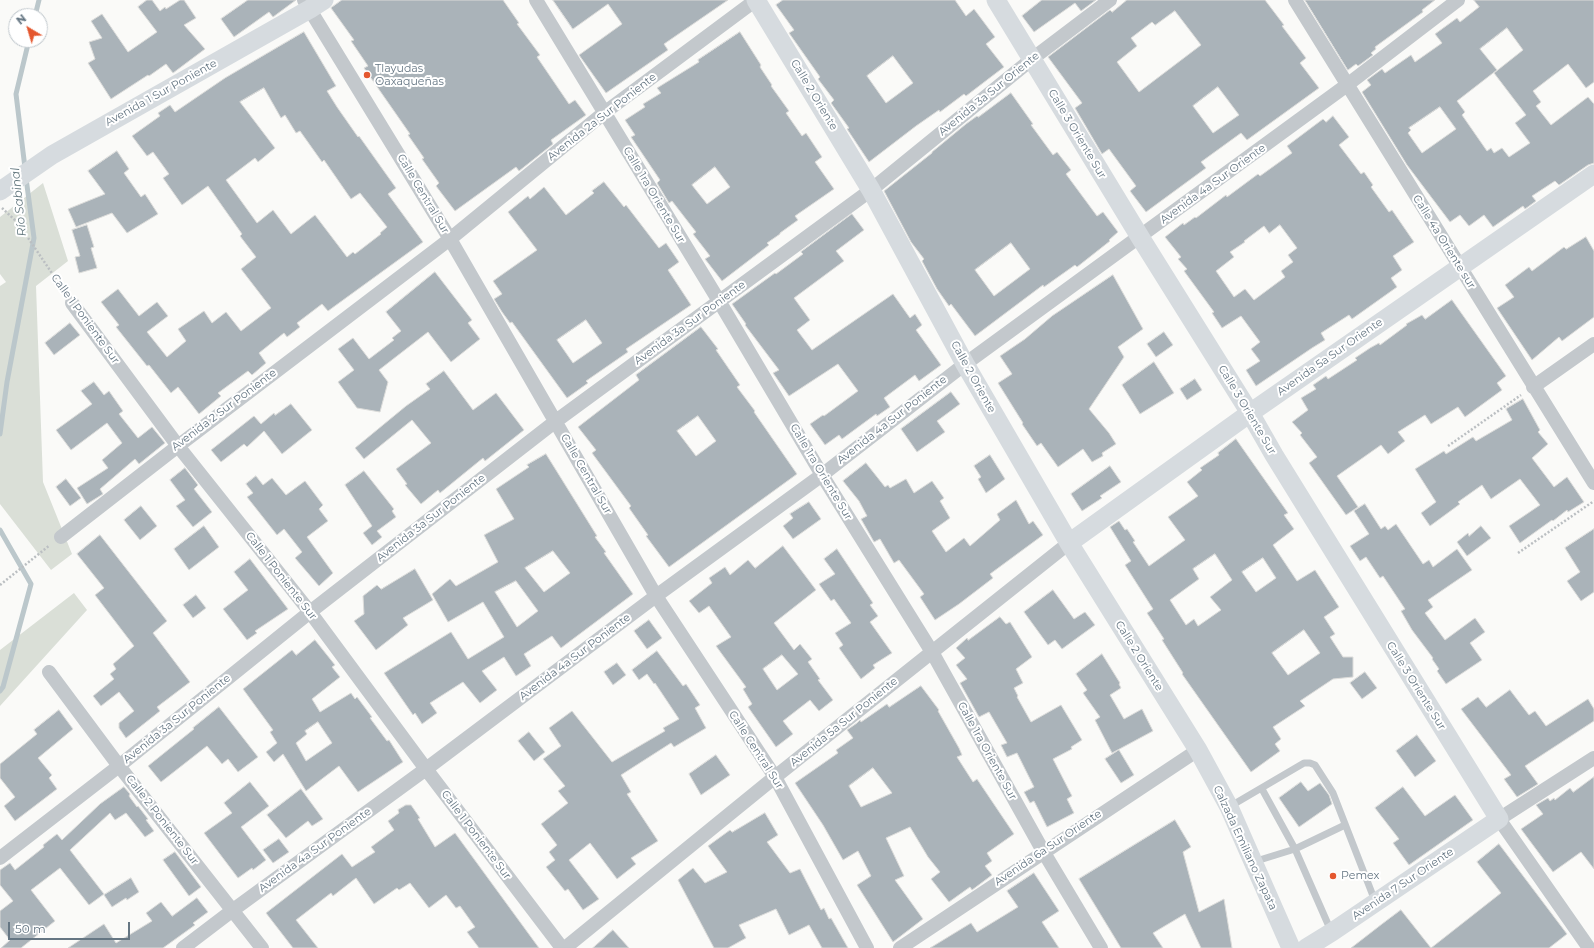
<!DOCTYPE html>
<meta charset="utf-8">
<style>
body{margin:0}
#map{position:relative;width:1594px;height:948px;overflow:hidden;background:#fafaf8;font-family:Montserrat,sans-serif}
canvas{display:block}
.north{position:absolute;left:8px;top:8px;width:40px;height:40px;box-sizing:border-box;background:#fff;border:1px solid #c1c8cd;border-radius:50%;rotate:322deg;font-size:11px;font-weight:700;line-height:16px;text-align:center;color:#657683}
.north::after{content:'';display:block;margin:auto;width:14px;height:18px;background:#e4572e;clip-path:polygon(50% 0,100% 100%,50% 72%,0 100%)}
.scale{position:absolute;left:8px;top:922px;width:122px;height:18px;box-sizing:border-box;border:2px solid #657683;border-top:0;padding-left:5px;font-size:12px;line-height:14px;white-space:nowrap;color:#657683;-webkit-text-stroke:3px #fff;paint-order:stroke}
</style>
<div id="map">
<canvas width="1594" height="948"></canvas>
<div class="north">N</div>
<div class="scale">50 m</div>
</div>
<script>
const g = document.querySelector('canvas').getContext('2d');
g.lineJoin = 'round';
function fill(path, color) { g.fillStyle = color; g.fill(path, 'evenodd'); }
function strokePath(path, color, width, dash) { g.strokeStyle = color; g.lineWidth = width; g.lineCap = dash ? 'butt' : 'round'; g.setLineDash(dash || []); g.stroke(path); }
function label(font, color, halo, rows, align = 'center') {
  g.font = font + ' Montserrat,sans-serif'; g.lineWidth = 4; g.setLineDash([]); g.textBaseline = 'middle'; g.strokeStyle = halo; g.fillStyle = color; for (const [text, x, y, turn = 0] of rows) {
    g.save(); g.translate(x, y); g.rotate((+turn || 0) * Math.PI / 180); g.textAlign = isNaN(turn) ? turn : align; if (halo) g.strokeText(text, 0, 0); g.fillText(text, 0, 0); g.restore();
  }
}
const green = new Path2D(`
 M43,183L68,261L36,286L43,482L72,554L51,570L0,504V286L6,282L0,274V217Z
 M74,593L87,610L0,706V650Z`);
const stream = new Path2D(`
 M35,16L39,0
 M25,168L16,94L29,40
 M0,434L7,382L34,238L26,178
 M0,530L31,584L3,687L0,691`);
const building = new Path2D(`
 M147,0H152L160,11L165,7L166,9L180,0H184L196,18L184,25L205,49L173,73L166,64L149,76L148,75L111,99L88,63L95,59L89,42L102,38L91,21L102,14L128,52L157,32L138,7Z
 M248,0H296L273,17L269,12L234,37L221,19Z
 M342,0H503L519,23L517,24L540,55L537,57L569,104L575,100L586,115L551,140L553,144L519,171L516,167L455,211L436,186L439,183L422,159L424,158L408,135L410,134L364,68L368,66L351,41L354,40L331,8Z
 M553,0H728L664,44L668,50L606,93L579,55L622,24L608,4L573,29Z
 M783,0H955L966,16L974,9L995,37L986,44L1004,67L966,96L964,94L940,112L939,110L916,126L869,162L847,129L849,128L831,103L834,100L818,79L820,77L789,33L794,30L776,5ZM893,56L913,83L886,103L867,76Z
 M1042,0H1096L1081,11L1075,3L1034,32L1022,16Z
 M1127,0H1265L1284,25L1282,26L1306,58L1300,63L1319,88L1247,140L1241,133L1201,162L1206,168L1146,212L1130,191L1136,186L1109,149L1102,154L1075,108L1082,103L1048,57L1110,10L1112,12ZM1175,11L1201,45L1139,92L1117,62L1137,46L1131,38L1152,22L1155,25ZM1218,87L1239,115L1213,133L1193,106Z
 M1305,0H1435L1422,10L1423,12L1375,47L1376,49L1371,53L1373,55L1358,66L1356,64L1348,70Z
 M1474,0H1594V82L1586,88L1568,64L1533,91L1541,102L1536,106L1551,125L1588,97L1594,104V163L1588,165L1559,185L1555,181L1532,196L1536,201L1525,209L1523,206L1493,227L1484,215L1469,226L1460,215L1450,222L1407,165L1362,92L1371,85L1367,80L1382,69L1385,73L1411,55L1415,62L1442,43L1435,34L1457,18L1460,22L1479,7ZM1507,28L1523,50L1494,73L1526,115L1515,123L1530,143L1509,157L1502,148L1494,153L1491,148L1487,151L1462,115L1465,112L1457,101L1497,70L1480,49ZM1440,107L1456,129L1422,153L1408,133L1411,130L1409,128Z
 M304,32L336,86L327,91L337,107L358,137L359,136L396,188L388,194L423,242L328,311L322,304L297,323L300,327L287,337L284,333L259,353L266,363L252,375L248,371L218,393L221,396L199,414L178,387L171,393L149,365L147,366L116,327L119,325L101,302L118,289L139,316L157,302L168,316L147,332L167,357L186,341L178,329L204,311L212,323L226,312L241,331L271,308L241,269L256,257L240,236L242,234L208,186L182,205L163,178L169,174L153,152L147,156L132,136L160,116L158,113L170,105L175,112L225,78ZM264,88L281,118L285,115L296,133L300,131L322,162L324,160L351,199L360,193L387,227L380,233L381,234L355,254L353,252L347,257L315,215L291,234L273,210L257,223L226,180L255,158L258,162L275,148L240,102Z
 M740,32L761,65L760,67L772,85L771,86L789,111L786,113L802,136L806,133L822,157L815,162L834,189L795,216L798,220L780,233V234L767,243L769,245L722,281L705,259L710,256L693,234L696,232L672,201L669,203L657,183L660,180L631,137L635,135L625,120L645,107L643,104L661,93L657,88L699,62L698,60ZM715,167L730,187L707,204L692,185Z
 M1011,93L1033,124L1031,125L1053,155L1057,152L1071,170L1066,174L1097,216L1103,212L1118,232L1109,240L1110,241L1077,267L1075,265L1044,287L1043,285L975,336L951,304L949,306L937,289L922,261L924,259L911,242L884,191L932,153V152L966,124L977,116L978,117ZM1011,243L1030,269L994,296L975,270Z
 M1333,116L1349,137L1339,145L1361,174L1364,172L1373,185L1371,187L1389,212L1392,210L1414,242L1393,256L1402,270L1391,278L1397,287L1352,319L1349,315L1321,333L1325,340L1312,348L1256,386L1246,370L1260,361L1251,349L1260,342L1241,316L1222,328L1212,313L1214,312L1184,271L1187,269L1178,259L1181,257L1165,237L1183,223L1184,225L1195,217L1196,218L1226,195L1227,197L1258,174L1260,176L1292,153L1287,146L1323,119L1326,122ZM1280,225L1297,248L1288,255L1293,262L1281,271L1285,277L1254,300L1245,289L1234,297L1216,271L1234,257L1230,252L1245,242L1244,241L1264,226L1269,233Z
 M117,151L129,169L124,173L141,197L145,194L158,214L127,233L112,213L76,227L68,209L105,194L88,171Z
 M604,182L624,207L626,205L659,248L666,243L679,262L668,270L691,305L626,349L628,352L586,381L588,383L567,398L512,322L510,323L502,312L494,299L502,294L493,281L537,250L508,212L528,196L530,199L544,187L566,215L594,193L592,191ZM586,320L602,343L573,363L557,340Z
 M852,214L864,230L836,251L844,261L794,298L810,320L797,330L812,350L893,294L910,318L915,314L922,325L916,330L941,365L919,381L915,375L884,398L890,407L877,416L876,414L842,439L839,435L825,445L810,424L823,415L824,416L858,391L838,364L789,396L773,373L779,370L745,325L746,324L732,304L775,273L776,274L803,254L801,252Z
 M87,225L94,247L91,248L97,268L79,273L75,257L80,256L72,230Z
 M1586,237L1594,251V317L1562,341L1559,337L1532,360L1497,308L1514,297L1505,285L1529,267L1532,271L1564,247L1566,249Z
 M435,272L472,320L468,323L480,339L451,362L428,332L379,370L388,382L380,412L357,408L338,382L354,370L338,349L353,338L369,359L394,340L392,338L401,331L386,312Z
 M1113,275L1143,329L1118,347L1124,357L1089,409L1109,433L1116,444L1102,453L1103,456L1092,462L1083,449L1058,467L1041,443L1037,446L1022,424L1023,423L998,383L1012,374L1000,356L1025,339L1052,316Z
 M1452,300L1506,376L1497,383L1502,390L1465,417L1458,407L1431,424L1425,415L1398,432L1405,441L1388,454L1381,445L1337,476L1358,507L1346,515L1309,463L1317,457L1300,435L1302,433L1292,422L1308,410L1301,398L1316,389L1313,385L1326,376L1328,379L1357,360L1355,358L1370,348L1379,343L1380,345L1407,325L1406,324L1422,315L1425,319Z
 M70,323L80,335L54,355L45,343Z
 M701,327L718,349L716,350L740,385L737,387L755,411L754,412L797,474L669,567L646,536L648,535L629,508L631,506L592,453L596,450L578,427L639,380L636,375ZM698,416L716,441L696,456L677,431Z
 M1164,332L1173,345L1156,357L1147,344Z
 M1154,362L1174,393L1140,414L1122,385Z
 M444,371L473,410L496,393L524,430L485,461L483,458L440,493L438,490L421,504L405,485L407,484L396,469L431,443L412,420L364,459L355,448L406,406L430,389L426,384Z
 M1195,379L1202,390L1187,400L1180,389Z
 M94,382L104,395L109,391L123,411L119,414L138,438L152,427L165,443L139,464L135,459L100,489L103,494L87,504L77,488L108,468L102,460L122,443L107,423L71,450L56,430L92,404L81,391Z
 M951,392L960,404L937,421L945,432L917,452L901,429Z
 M1523,399L1540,430L1538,432L1548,444L1532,458L1554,487L1567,477L1584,502L1568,512L1567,510L1553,521L1552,520L1520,543L1509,526L1540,505L1520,479L1491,499L1482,485L1458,502L1460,504L1430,526L1421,513L1436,502L1415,469L1444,451L1446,454L1473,437L1476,441L1512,420L1506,409Z
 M291,404L312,430L282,454L264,431L247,447L244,444L221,462L211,450L254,416L261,424L274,413L275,415Z
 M1236,439L1288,513L1284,515L1294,529L1273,545L1297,581L1315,570L1339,607L1324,617L1335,634L1330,637L1343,657H1353V677L1333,679L1300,701L1305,706L1273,727L1281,739L1275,744L1280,751L1251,772L1182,674L1183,673L1162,640L1164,639L1147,613L1153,609L1125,565L1131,561L1110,527L1119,521L1125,530L1127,529L1135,541L1133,542L1149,566L1185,540L1168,517L1198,496L1187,482L1202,470L1200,468L1219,455L1218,453ZM1215,554L1232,580L1210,597L1221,610L1198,626L1194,619L1186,625L1170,600L1199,579L1193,569ZM1263,558L1276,578L1256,592L1242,572ZM1304,630L1320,653L1288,675L1272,653Z
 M546,454L597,536L595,537L606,552L604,553L633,594L561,648L552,636L524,654L531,666L516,676L504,657L482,671L497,690L480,703L463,682L430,703L437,713L422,724L415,713L413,715L384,673L451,632L468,659L504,637L483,602L448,622L432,594L450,579L456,586L498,562L484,535L514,519L496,489L529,467L527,465ZM553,551L570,573L544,592L525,568ZM516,581L538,611L517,627L495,592Z
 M990,455L1005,479L986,493L978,479L981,477L974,466Z
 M866,463L885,487L888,485L890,488L906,479L914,493L932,481L944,498L940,501L950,518L932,531L946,552L964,538L970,546L1000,520L997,514L1016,500L1029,524L1033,521L1043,535L990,574L993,578L959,604L935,620L920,597L924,594L899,560L894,563L880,539L874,542L861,519L867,516L859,501L843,481Z
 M1110,466L1121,482L1100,496L1102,498L1082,511L1071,494Z
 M185,468L198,485L194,489L212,512L193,527L176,506L185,500L170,480Z
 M364,471L394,509L392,511L396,517L377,531L382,537L372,545L363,533L372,526L345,485Z
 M256,476L263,485L272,478L286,495L305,481L323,505L319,509L328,521L307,537L333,573L319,586L295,558L302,552L284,529L277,535L247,497L253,493L246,484Z
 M66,479L81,498L70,506L56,487Z
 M809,502L821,519L793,539L783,526L793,518L790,514Z
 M1365,504L1381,529L1385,526L1388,530L1396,524L1423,564L1429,560L1433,567L1457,549L1472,570L1428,600L1433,607L1425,613L1445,640L1475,618L1485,632L1470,643L1482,660L1446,684L1437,671L1439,669L1432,659L1433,658L1412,630L1401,611L1405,609L1383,576L1380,578L1366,557L1360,561L1350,546L1369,534L1354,511Z
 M141,506L157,526L140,540L124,520Z
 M204,526L219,547L189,570L174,549Z
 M1481,526L1491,538L1467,556L1457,542L1468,533L1469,536Z
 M1594,529V592L1581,601L1567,581L1580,572L1565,548Z
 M100,535L167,621L153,633L190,682L157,707L160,711L126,738L119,728V723L134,711L119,692L101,706L93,696L114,679L110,674L116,669L113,664L134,646L95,595L104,588L77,554Z
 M783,546L816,590L774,623L794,650L800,644L812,659L808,662L820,679L818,680L833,700L819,711L810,700L783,721L793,734L776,747L748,707L752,704L743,689L746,687L716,646L731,637L709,606L699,613L689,601L712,583L709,578L725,567L730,575L748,560L755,568ZM782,655L798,674L777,690L763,669Z
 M837,549L873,603L870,605L878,616L870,622L892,653L873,665L875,668L861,679L839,648L843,645L835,633L851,623L834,599L831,601L819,584L835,574L824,559Z
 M250,559L288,609L255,631L257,633L247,640L223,609L248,590L234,572Z
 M415,569L433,600L403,618L408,625L376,650L354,621L364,614L363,596L377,585L381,589Z
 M1053,590L1074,619L1085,612L1095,625L1062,649L1055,640L1048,645L1024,612Z
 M196,595L206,608L193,618L183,605Z
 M1000,617L1006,624L1010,622L1032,657L1016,669L1023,683L1014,688L1018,696L1017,697L1031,722L1061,705L1082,740L1071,747L1072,749L1053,759L1072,796L1067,799L1074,813L1047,827L1034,801L1030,803L1024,792L1034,787L1017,753L1007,757L1001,745L1007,743L989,712L979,717L960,683L967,679L956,665L965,658L956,648L967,638L968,640Z
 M649,620L662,638L647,649L634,631Z
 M315,640L335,665L332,667L340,677L312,699L320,712L351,693L355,699L357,697L372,717L370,718L387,741L389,740L403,762L358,792L339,766L306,791L283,754L274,762L266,752L277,743L270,732L273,730L243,689L292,650L296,655ZM318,722L332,743L306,761L296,743L307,734L305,731Z
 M657,651L683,686L686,684L700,705L695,708L706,728L674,747L671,743L621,775L631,792L627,794L658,841L631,858L636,864L617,879L590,843L569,860L599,899L583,910L568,889L565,891L546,867L555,860L549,852L557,845L541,824L568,803L558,791L565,786L543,759L561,746L549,728L572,711L612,762L665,731L663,728L679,719L655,683L654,684L647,674L639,680L632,670Z
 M1102,654L1120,683L1119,684L1121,688L1110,695L1124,719L1142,709L1153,731L1112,753L1095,720L1100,717L1083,693L1087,690L1076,674Z
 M617,663L626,675L613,685L604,672Z
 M1365,672L1377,688L1362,699L1350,683Z
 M921,686L939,710L938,711L959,748L962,755L957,757L973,782L977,779L1014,834L987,853L992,861L985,866L992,875L972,890L970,887L949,902L931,879L940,872L928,857L910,827L886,838L904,876L895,880L923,919L893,942L857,885L871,876L858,851L843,860L823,825L795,783L838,753L836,750L853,738L847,730L857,723L860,720L861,722L887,704L889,707ZM873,768L892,793L861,807L849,786Z
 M1510,690L1529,715L1535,711L1546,726L1588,699L1594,709V721L1525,766L1538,784L1517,797L1504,779L1511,775L1461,709L1478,697L1486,707Z
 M219,707L258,757L238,772L228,759L222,764L207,746L161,782L148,766L194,729L193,728Z
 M59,710L73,729L38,758L52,775L49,778L57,789L15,821L4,806L15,797L0,778V764L37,734L34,730Z
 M529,732L545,752L534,761L518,741Z
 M1417,735L1436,761L1415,777L1396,751Z
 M1119,750L1134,775L1121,783L1105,759Z
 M716,755L730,775L701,795L689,774Z
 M1594,777V869L1581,852L1553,872L1521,829L1543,814L1536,805L1548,798L1550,801L1554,798L1555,800L1570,788L1573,792Z
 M250,782L269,806L241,827L266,860L253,870L252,868L238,878L204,833L232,813L224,803Z
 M1301,782L1308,791L1320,783L1329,795L1332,804L1299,827L1279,798Z
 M124,787L130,794L129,796L137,807L138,806L148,819L146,820L154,831L145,837L126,813L115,820L110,813L70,850L104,894L89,905L60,868L31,890L55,921L21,948H1L10,940L0,927V911L13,901L0,885V870L10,863L15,870L44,847L43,845L57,834L62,840L100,804Z
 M1403,787L1425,816L1455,795L1473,820L1409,865L1393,843L1399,839L1375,808Z
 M301,789L323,819L312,826L308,821L286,838L267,815Z
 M406,805H411L420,818L418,819L435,847L455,833L539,948H479L467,932L475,927L460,906L456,908L446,895L429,908L410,883L399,890L397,888L374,904L356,878L333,896L331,893L296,920L318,948H293L266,913L342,854L352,867L375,852L371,847L394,830L388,821L399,813L398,810Z
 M765,813L778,835L767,842L790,873L800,869L821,910L824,908L829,919L831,918L848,948H822L809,925L789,935L776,909L739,925L746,938L728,948H714L678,880L693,868L705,883L727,872L708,846L730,830L732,832Z
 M1175,820L1191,847L1183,852L1199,912L1224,899L1232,948H1201L1185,914L1153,933L1163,948H1121L1079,879Z
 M279,839L289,852L273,863L263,850Z
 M1499,844L1567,934L1549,948H1431L1501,893L1477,862Z
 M175,852L201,887L189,896L163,860Z
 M1034,873L1059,911L1042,922L1059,948H930L971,923L977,932L1018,907L1007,891Z
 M131,878L139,892L127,900L126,898L112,907L104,895Z
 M197,898L208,912L193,923L195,925L163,948H68L104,924L116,943L152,921L146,913L161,902L172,916Z
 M1401,910L1431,948H1351L1382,924Z
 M613,930L629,948H593Z`);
const path = new Path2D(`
 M2,208L18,223L64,291
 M1448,446L1521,395
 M1518,553L1594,501
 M0,585L50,545`);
const lane = new Path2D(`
 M1262,789L1295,849L1331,931
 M1229,807L1304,763H1310L1315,765L1333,793L1375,901
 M1253,862L1295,849L1345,825`);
const street = new Path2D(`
 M304,0L450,239L656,596L775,777L867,948
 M536,0L719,301L822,475L932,652L1043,851L1101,948
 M1295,0L1594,483
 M72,303L178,446L310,612L426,769L562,948
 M1533,387L1594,344
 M61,537L178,446L450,239L604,113L756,0
 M49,672L119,766L262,948
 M0,858L119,766L310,612L556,421L871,190L1032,59L1110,0
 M183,948L233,910L426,769L656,596L822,475L965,364L1347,85L1458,0
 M565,948L775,777L1069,543
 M900,948L1198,750
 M1589,948L1499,819L1594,758`);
const secondary = new Path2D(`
 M756,0L871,190L965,364L1069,543L1198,750L1229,807L1291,948
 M996,0L1140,237L1250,413L1274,455L1499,819L1332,932L1306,948
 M0,191L52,155L310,9L324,0
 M1069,543L1250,413L1594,174`);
const markers = [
 [367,75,4,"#e4572e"],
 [1333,876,4,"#e4572e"]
];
const poiNames = [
 ["Tlayudas",375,69],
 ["Oaxaqueñas",375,82],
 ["Pemex",1341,876]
];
const streetNames = [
 ["Avenida 1 Sur Poniente",161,93,-29],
 ["Avenida 3a Sur Oriente",989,94,-39],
 ["Calle 2 Oriente",814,95,59],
 ["Avenida 2a Sur Poniente",602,117,-38],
 ["Calle 3 Oriente Sur",1077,134,59],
 ["Avenida 4a Sur Oriente",1213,184,-36],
 ["Calle Central Sur",423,194,59],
 ["Calle 1ra Oriente Sur",654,195,59],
 ["Calle 4a Oriente sur",1444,242,58],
 ["Calle 1 Poniente Sur",85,319,54],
 ["Avenida 3a Sur Poniente",690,323,-36],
 ["Avenida 5a Sur Oriente",1330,357,-35],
 ["Calle 2 Oriente",973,377,61],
 ["Avenida 2 Sur Poniente",224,410,-37],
 ["Calle 3 Oriente Sur",1247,410,59],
 ["Avenida 4a Sur Poniente",892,420,-38],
 ["Calle 1ra Oriente Sur",821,472,59],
 ["Calle Central Sur",586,474,60],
 ["Avenida 3a Sur Poniente",431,518,-38],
 ["Calle 1 Poniente Sur",281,576,52],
 ["Calle 2 Oriente",1139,656,58],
 ["Avenida 4a Sur Poniente",575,657,-37],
 ["Calle 3 Oriente Sur",1416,686,58],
 ["Avenida 3a Sur Poniente",177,719,-39],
 ["Avenida 5a Sur Poniente",844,722,-39],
 ["Calle Central Sur",756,750,57],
 ["Calle 1ra Oriente Sur",987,751,61],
 ["Calle 2 Poniente Sur",162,820,52],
 ["Calle 1 Poniente Sur",476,835,53],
 ["Avenida 6a Sur Oriente",1048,848,-34],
 ["Calzada Emiliano Zapata",1245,848,65],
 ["Avenida 4a Sur Poniente",315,850,-36],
 ["Avenida 7 Sur Oriente",1403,884,-34]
];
const waterNames = [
 ["Río Sabinal",19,202,-96]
];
fill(green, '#dadfd7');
strokePath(stream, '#bbc7cb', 5);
fill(building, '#aab3b9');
strokePath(building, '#dcdcda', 1);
strokePath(path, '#bbbfc2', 2.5, [2, 2]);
strokePath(lane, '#c3c8cc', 7);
strokePath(street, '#c3c8cc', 14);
strokePath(secondary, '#d6dbdf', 19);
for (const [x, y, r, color] of markers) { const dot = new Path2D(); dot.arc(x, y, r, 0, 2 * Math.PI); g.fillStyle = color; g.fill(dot); strokePath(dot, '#fff', 1.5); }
label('11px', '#657683', '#fff', poiNames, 'left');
label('11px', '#657683', '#fff', streetNames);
label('italic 12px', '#60757c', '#fff', waterNames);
</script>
